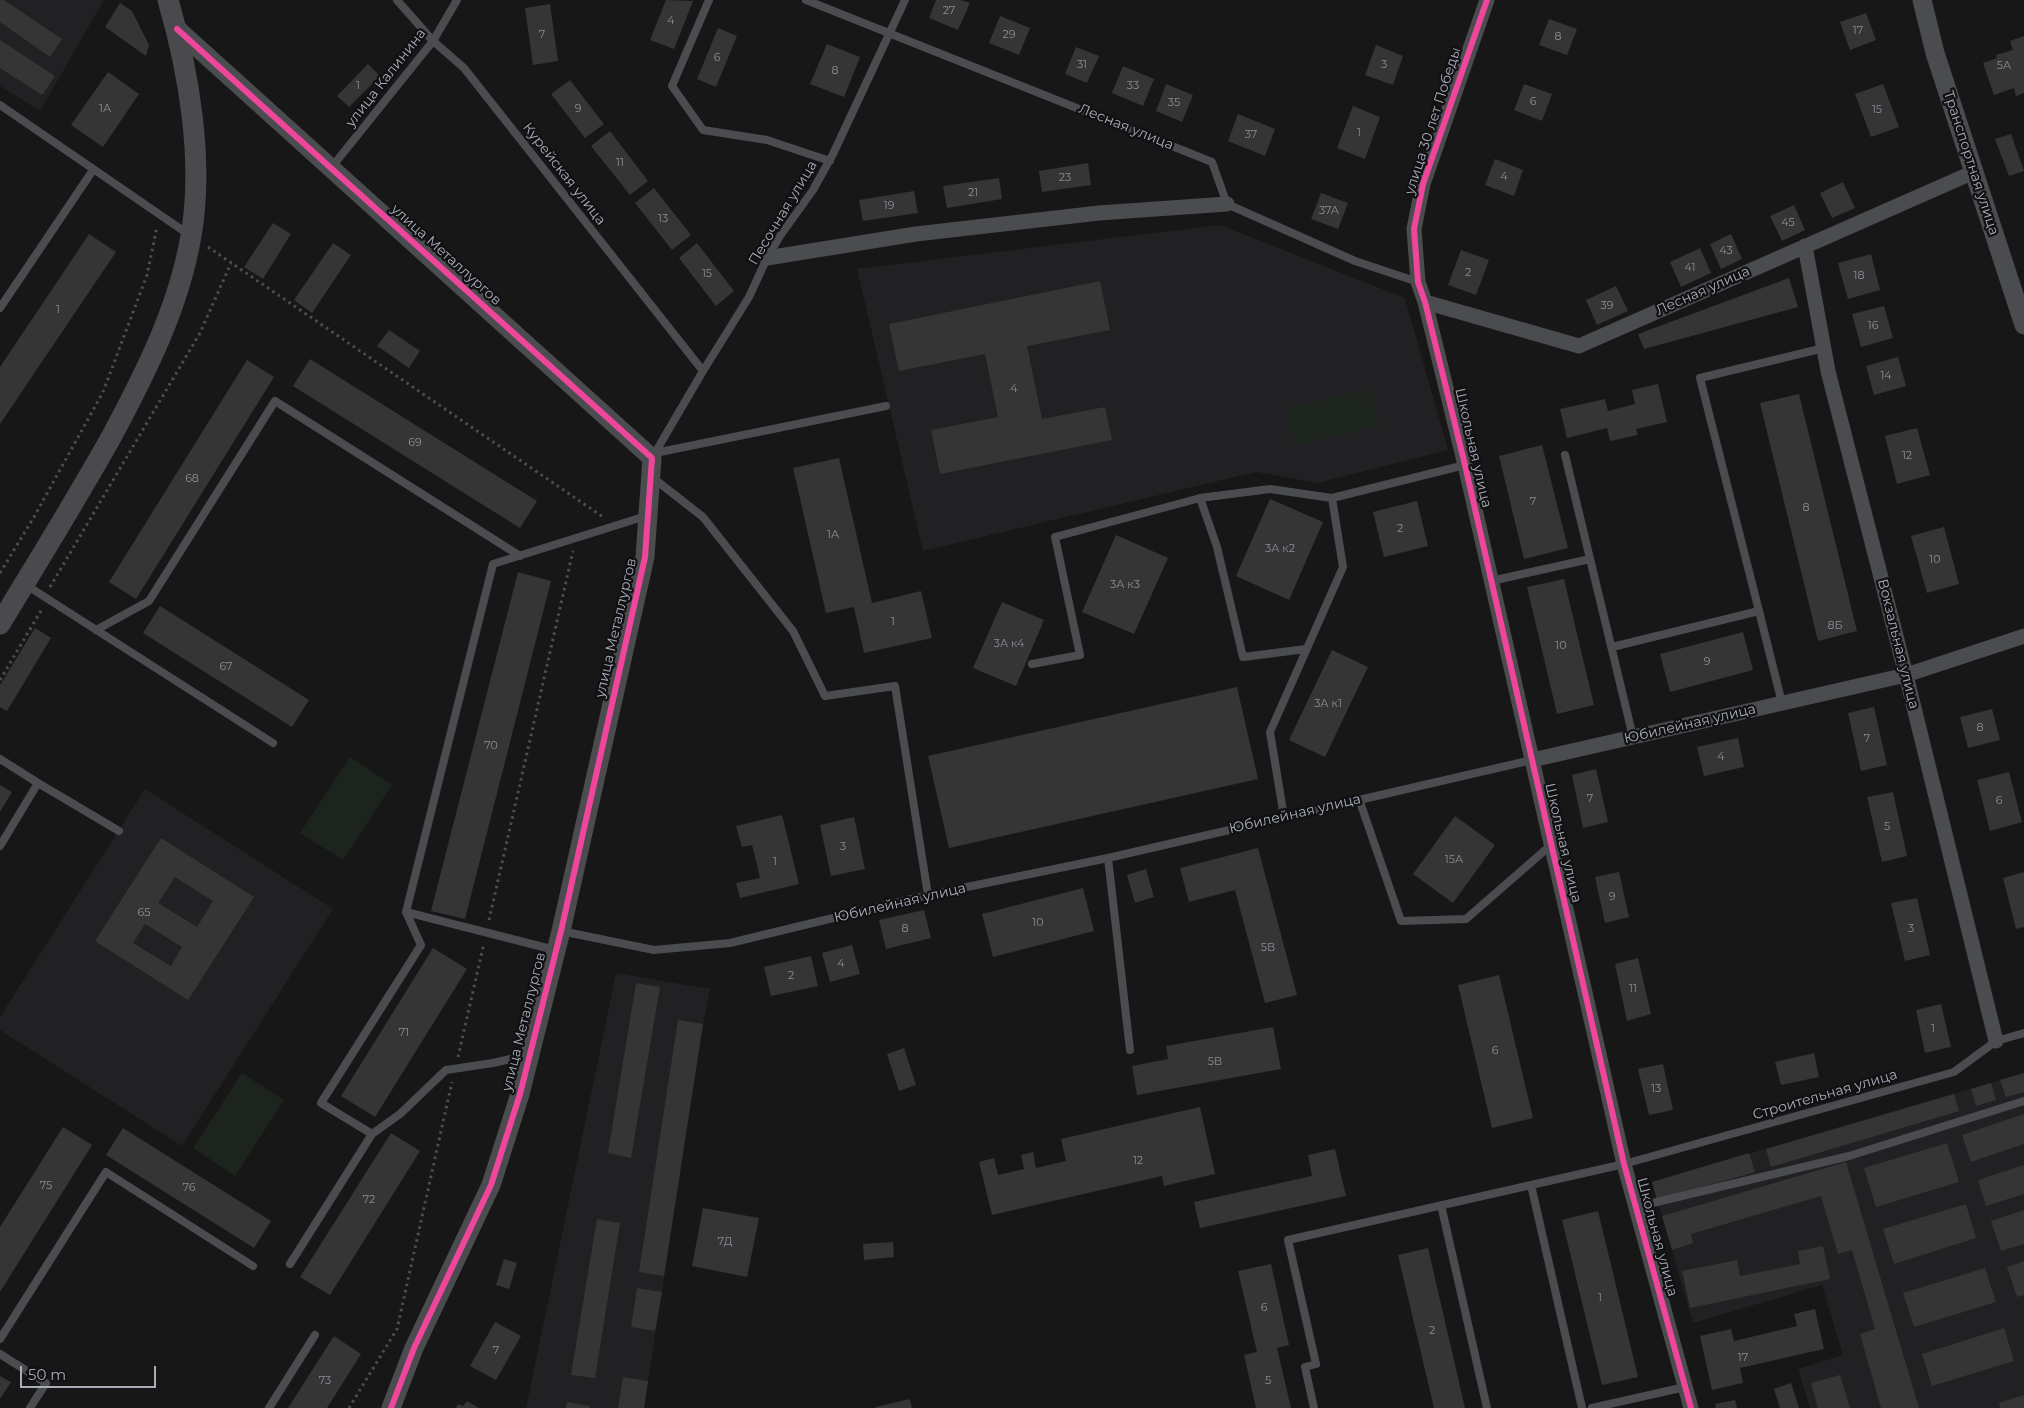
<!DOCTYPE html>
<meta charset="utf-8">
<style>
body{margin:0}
#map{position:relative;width:2024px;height:1408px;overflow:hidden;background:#171717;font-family:Montserrat,sans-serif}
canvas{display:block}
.scale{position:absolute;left:20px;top:1366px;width:136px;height:22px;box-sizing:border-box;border:2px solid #a8adb8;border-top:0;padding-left:6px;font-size:15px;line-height:18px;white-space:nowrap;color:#a8adb8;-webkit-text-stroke:4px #111113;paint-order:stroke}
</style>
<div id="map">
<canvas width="2024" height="1408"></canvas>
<div class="scale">50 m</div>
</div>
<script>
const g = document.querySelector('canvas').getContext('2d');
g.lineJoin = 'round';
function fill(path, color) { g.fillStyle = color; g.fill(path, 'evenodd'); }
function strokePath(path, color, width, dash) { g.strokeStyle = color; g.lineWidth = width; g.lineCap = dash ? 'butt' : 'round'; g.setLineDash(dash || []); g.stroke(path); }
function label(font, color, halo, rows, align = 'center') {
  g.font = font + ' Montserrat,sans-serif'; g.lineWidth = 4.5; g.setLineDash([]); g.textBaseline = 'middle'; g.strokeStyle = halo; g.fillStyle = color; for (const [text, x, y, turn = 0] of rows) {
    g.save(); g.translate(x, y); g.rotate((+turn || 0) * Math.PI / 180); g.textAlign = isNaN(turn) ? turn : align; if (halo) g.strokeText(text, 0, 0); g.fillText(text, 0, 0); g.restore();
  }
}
const built = new Path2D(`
 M0,0H104L40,111L0,86Z
 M1220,225L1405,298L1448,450L1318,483L1256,472L923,551L857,269Z
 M145,789L333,909L182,1146L0,1030V1017Z
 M616,973L710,989L703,1024L644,1408H526Z
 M2024,1073V1408H1810L1798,1369L1843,1355L1822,1285L1693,1323L1652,1182Z`);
const green = new Path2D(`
 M1370,389L1379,426L1294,445L1285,409Z
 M350,757L392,785L343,860L300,833Z
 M242,1073L284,1100L235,1176L193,1148Z`);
const building = new Path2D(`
 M0,0H4L62,39L50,57L0,22Z
 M666,0L693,1L674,49L650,40Z
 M936,0H961L970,3L958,30L929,18Z
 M120,3L132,11L149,45L146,56L105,27Z
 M550,4L558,61L533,65L525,8Z
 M1866,13L1876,40L1850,50L1840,22Z
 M1000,16L1030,28L1019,55L989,43Z
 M1549,19L1577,29L1567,55L1539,45Z
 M718,28L737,36L716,87L697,79Z
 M2024,36V93L2016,96L2014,88L1994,95L1983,63L1997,58L1996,55L2013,50L2010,41Z
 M0,40L55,76L42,95L0,68Z
 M827,44L860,57L844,97L810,84Z
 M1376,45L1403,56L1393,85L1365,75Z
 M1076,47L1099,56L1087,83L1065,74Z
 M368,64L380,76L349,107L337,96Z
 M1123,66L1154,79L1143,106L1112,93Z
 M108,72L139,94L103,147L71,125Z
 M570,80L604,124L585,138L551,94Z
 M1166,84L1193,95L1182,122L1156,111Z
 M1524,84L1552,94L1542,121L1514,110Z
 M1883,84L1899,127L1871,137L1855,94Z
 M1353,106L1380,117L1365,159L1337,148Z
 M1238,114L1275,129L1265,156L1228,141Z
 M610,131L648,181L630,195L591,146Z
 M2011,134L2024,171L2009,176L1995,139Z
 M1495,159L1523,170L1514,196L1485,185Z
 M1088,163L1091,185L1042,192L1039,171Z
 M999,178L1002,199L947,208L943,186Z
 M1843,182L1855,208L1832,218L1820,193Z
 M654,188L691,235L672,250L635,203Z
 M914,191L918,213L863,221L859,200Z
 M1321,193L1348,203L1338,229L1311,219Z
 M1794,205L1805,230L1782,241L1770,216Z
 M273,223L291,234L263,279L244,267Z
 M89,234L116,252L0,424V367Z
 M1731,234L1742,259L1721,269L1710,244Z
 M333,243L351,255L312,313L294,300Z
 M697,243L734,291L716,306L679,258Z
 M1700,248L1711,273L1681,287L1670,262Z
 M1461,250L1489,260L1476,295L1448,285Z
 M1871,254L1880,290L1848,299L1838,263Z
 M1789,278L1798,307L1644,349L1638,334Z
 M1100,281L1110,330L1027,346L1042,419L1105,407L1112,440L940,474L931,430L998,417L985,354L899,371L889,324Z
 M1616,286L1628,311L1597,325L1586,300Z
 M1884,306L1893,338L1861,347L1852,314Z
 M389,330L420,351L409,368L377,346Z
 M1898,357L1906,386L1874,395L1866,366Z
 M310,359L537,501L520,528L293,386Z
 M247,360L274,377L136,599L109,582Z
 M1658,384L1667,422L1636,429L1638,435L1610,441L1607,428L1567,438L1560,409L1605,399L1608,411L1635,404L1632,390Z
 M1799,394L1857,631L1818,641L1760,403Z
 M1917,428L1930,475L1897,484L1885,436Z
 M1542,445L1568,548L1524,559L1499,456Z
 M839,458L872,603L921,591L932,638L864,653L854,607L826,613L793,468Z
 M1270,499L1323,522L1289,600L1236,576Z
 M1417,501L1428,546L1384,557L1373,512Z
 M1944,527L1959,584L1927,593L1911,536Z
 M1116,535L1168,558L1134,634L1082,612Z
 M518,572L551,581L465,919L431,911Z
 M1564,579L1594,705L1557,714L1527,587Z
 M1002,602L1044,620L1016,686L973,668Z
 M160,606L309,700L292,727L143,633Z
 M35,628L51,638L7,711L0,707V685Z
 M1743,632L1753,670L1670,692L1660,654Z
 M1332,650L1368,667L1325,757L1289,740Z
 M1237,687L1258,779L949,848L928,756Z
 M1874,707L1887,765L1861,771L1848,713Z
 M1992,709L2000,740L1968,748L1960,717Z
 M1738,738L1744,767L1704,776L1697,747Z
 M1596,769L1608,822L1583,828L1572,775Z
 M2009,772L2022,822L1990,831L1977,780Z
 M0,785L12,792L0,812Z
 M1893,792L1907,856L1882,862L1867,797Z
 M782,815L799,884L740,898L736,883L760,878L752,845L742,847L736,826Z
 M1455,816L1495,845L1453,903L1413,874Z
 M854,817L865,869L831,876L820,825Z
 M161,838L254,897L188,1000L95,941ZM175,877L213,901L197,927L158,903ZM145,924L182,947L171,966L133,943Z
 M1258,848L1297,995L1265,1003L1235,890L1189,902L1180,868Z
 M1146,869L1154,897L1135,903L1127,875Z
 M1619,872L1629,917L1605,923L1595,877Z
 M2024,872V927L2016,929L2003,878Z
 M1083,888L1094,931L993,957L982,914Z
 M1917,898L1930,955L1905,961L1891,903Z
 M924,910L931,938L886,949L879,920Z
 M852,945L860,974L830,982L822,953Z
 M433,948L467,969L375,1117L341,1096Z
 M811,956L818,986L771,996L764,967Z
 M1638,958L1651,1014L1627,1021L1615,964Z
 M1499,975L1533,1118L1492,1128L1458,985Z
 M636,983L660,987L631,1158L608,1153Z
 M1941,1004L1951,1047L1925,1053L1916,1010Z
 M678,1020L703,1024L664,1276L639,1272Z
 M1273,1027L1281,1069L1137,1095L1132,1066L1168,1059L1166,1046Z
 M904,1048L916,1085L899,1091L887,1054Z
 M1814,1053L1819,1077L1781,1085L1775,1062Z
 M1663,1064L1673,1110L1649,1115L1638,1069Z
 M2024,1073V1092L2006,1097L2000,1080Z
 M1991,1083L1996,1100L1976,1106L1971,1089Z
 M1954,1094L1959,1111L1771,1167L1766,1149Z
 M1200,1107L1215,1174L1164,1186L1162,1176L992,1215L979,1162L994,1158L998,1175L1024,1169L1021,1155L1033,1152L1036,1168L1066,1161L1061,1139Z
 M2024,1114V1144L1971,1162L1962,1135Z
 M63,1127L92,1145L0,1292V1227Z
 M123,1128L271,1221L254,1248L106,1155Z
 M391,1133L420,1151L330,1295L300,1277Z
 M1947,1143L1959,1182L1876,1207L1864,1168Z
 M1335,1149L1346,1196L1200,1228L1194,1202L1312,1176L1308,1155Z
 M1749,1153L1755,1172L1657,1200L1652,1182Z
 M1846,1162L1919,1408H1881L1860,1334L1875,1329L1852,1250L1838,1254L1821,1196L1691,1234L1693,1243L1672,1250L1662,1216Z
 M2024,1165V1194L1986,1206L1978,1180Z
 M1966,1204L1976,1238L1894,1264L1883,1229Z
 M703,1208L759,1218L747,1277L692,1266Z
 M2024,1210V1244L2001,1251L1991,1221Z
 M1598,1211L1638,1377L1602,1385L1562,1220Z
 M597,1219L620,1223L595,1378L571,1375Z
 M893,1242L894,1257L864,1260L863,1244Z
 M1823,1246L1830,1279L1690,1308L1682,1271L1737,1260L1740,1276L1800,1264L1798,1251Z
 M1428,1248L1465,1408H1434L1398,1255Z
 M504,1259L517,1263L509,1289L496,1285Z
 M2024,1261V1295L2017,1297L2007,1267Z
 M1271,1264L1289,1345L1277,1348L1291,1408H1256L1244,1355L1257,1352L1238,1271Z
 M1985,1268L1996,1302L1914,1327L1903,1293Z
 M637,1288L662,1292L655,1331L631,1327Z
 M1815,1309L1824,1349L1740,1368L1743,1383L1712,1390L1700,1336L1731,1329L1734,1341L1797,1326L1794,1314Z
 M495,1322L521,1336L496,1380L470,1366Z
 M2004,1328L2014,1361L1932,1386L1922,1354Z
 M334,1336L361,1354L327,1408H288Z
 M1840,1375L1850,1408H1818L1811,1383Z
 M0,1376L11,1382L0,1399Z
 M623,1377L648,1381L644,1408H618Z
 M1791,1383L1799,1408H1780L1774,1389Z
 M2024,1395V1408H2000L1999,1403Z
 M910,1399L912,1408H876V1407Z
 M1735,1400L1737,1408H1716L1715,1404Z
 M467,1401L479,1408H456L458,1404L463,1406Z
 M567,1402L590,1406V1408H566Z`);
const path = new Path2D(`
 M208,247L603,517
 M0,573L34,517L103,392L147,275L157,227
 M50,587L200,333L231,263
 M0,680L42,609
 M489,920L573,551
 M458,1057L484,943
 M349,1408L397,1329L452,1082`);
const service = new Path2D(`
 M397,0L433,41L464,68L703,371
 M709,0L672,86L703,130L767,140L830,161
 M806,0L1212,162L1227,204L1355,261L1418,282
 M0,105L188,234
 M331,168L433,41L457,0
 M0,308L93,170
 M655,453L886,406
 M1565,455L1633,737
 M652,458L703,371L749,297L767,258L780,236L813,190L833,154L905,0
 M653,478L703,517L793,631L825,696L895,686L928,895
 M1491,581L1590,559
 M26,585L273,743
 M1759,611L1700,378L1824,348
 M96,630L149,601L275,401L520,556
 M1612,647L1759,611L1782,703
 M1306,649L1243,657L1217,547L1200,498L1270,489L1332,498
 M1032,664L1080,655L1055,537L1200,498
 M0,759L38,783L0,846
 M38,783L119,831
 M1359,799L1401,921L1466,919L1551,845
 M1284,817L1270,732L1343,567L1332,498L1465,465
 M1108,858L1130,1050
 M406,912L555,950
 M561,931L654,950L730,943L928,895L1108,858L1532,760
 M372,1134L321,1103L421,945L406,912L493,564L646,516
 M1531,1185L1582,1408
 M1441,1205L1487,1408
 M1636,1207L1849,1156L2024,1101
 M290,1264L372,1134L400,1114L446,1070L493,1063L528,1055
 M0,1339L106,1172L253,1266
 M0,1354L46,1383L30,1408
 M269,1408L315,1335
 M1314,1408L1305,1367L1316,1364L1288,1240L1624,1164L1954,1072L1996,1041L2024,1033
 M1592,1408L1685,1387`);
const minor = new Path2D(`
 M1487,0L1423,184L1414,229L1418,282L1425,302L1465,465L1624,1164L1691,1408
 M1805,246L1828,371L1906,675L1996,1041
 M767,258L916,234L1099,213L1227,204
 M1425,302L1579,346L1974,172
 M1532,760L1906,675L2024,636`);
const tertiary = new Path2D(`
 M1922,0L1935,53L2024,325
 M177,29L652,458L645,557L561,931L520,1094L491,1185L414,1348L391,1408`);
const secondary = new Path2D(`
 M0,624C38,561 78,497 114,432C147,370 179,306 191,236C204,161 189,72 168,0`);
const cycleway = new Path2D(`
 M1487,0L1423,184L1414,229L1418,282L1425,302L1465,465L1624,1164L1691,1408
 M177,29L652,458L645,557L561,931L520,1094L491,1185L414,1348L391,1408`);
const numberNames = [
 ["27",949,11],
 ["4",671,21],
 ["17",1858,31],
 ["7",542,35],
 ["29",1009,35],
 ["8",1558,37],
 ["6",717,58],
 ["31",1082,65],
 ["3",1384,65],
 ["5А",2004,66],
 ["8",835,71],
 ["1",358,86],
 ["33",1133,86],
 ["6",1533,102],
 ["35",1174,103],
 ["1А",105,109],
 ["9",578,109],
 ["15",1877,110],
 ["1",1359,133],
 ["37",1251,135],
 ["11",620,163],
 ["4",1504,177],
 ["23",1065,178],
 ["21",973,193],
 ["19",889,206],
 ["37А",1329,211],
 ["13",663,219],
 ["45",1788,223],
 ["43",1726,251],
 ["41",1690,268],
 ["2",1468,273],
 ["15",707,274],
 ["18",1859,276],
 ["39",1607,306],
 ["1",58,310],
 ["16",1873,326],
 ["14",1886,376],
 ["4",1014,389],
 ["69",415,443],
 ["12",1907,456],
 ["68",192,479],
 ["7",1533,502],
 ["8",1806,508],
 ["2",1400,529],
 ["1А",833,535],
 ["3А к2",1280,549],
 ["10",1935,560],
 ["3А к3",1125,585],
 ["1",893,622],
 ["8Б",1835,626],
 ["3А к4",1009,644],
 ["10",1561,646],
 ["9",1707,662],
 ["67",226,667],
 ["3А к1",1328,704],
 ["8",1980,728],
 ["7",1867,739],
 ["70",491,746],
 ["4",1721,757],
 ["7",1590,799],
 ["6",1999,801],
 ["5",1887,827],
 ["3",843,847],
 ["15А",1454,860],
 ["1",775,862],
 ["9",1612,897],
 ["65",144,913],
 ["10",1038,923],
 ["8",905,929],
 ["3",1911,929],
 ["5В",1268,948],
 ["4",841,964],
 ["2",791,976],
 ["11",1633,989],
 ["1",1933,1029],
 ["71",404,1033],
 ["6",1495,1051],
 ["5В",1215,1062],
 ["13",1656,1089],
 ["12",1138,1161],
 ["75",46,1186],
 ["76",189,1188],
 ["72",369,1200],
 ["7Д",725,1242],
 ["1",1600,1298],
 ["6",1264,1308],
 ["2",1432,1331],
 ["7",496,1351],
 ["17",1743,1358],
 ["73",325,1381],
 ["5",1268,1381]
];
const streetNames = [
 ["улица Калинина",386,78,-52],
 ["улица 30 лет Победы",1433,121,-72],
 ["Лесная улица",1126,127,22],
 ["Транспортная улица",1971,163,72],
 ["Курейская улица",564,174,52],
 ["Песочная улица",783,213,-59],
 ["улица Металлургов",446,255,42],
 ["Лесная улица",1703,291,-24],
 ["Школьная улица",1473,448,77],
 ["улица Металлургов",616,628,-77],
 ["Вокзальная улица",1898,644,76],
 ["Юбилейная улица",1690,724,-13],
 ["Юбилейная улица",1295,814,-13],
 ["Школьная улица",1563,843,77],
 ["Юбилейная улица",900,903,-13],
 ["улица Металлургов",524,1022,-76],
 ["Строительная улица",1825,1095,-16],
 ["Школьная улица",1657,1237,75]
];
fill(built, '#212123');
fill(green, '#1d241e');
fill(building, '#353536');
strokePath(path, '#4d4e52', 3, [2.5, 4]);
strokePath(service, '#4b4c50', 8);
strokePath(minor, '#4b4c50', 15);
strokePath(tertiary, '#4b4c50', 19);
strokePath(secondary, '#4a4a4e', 21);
strokePath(cycleway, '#ed469a', 6);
label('11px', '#8b8f98', null, numberNames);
label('14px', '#a8adb8', '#111113', streetNames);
</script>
